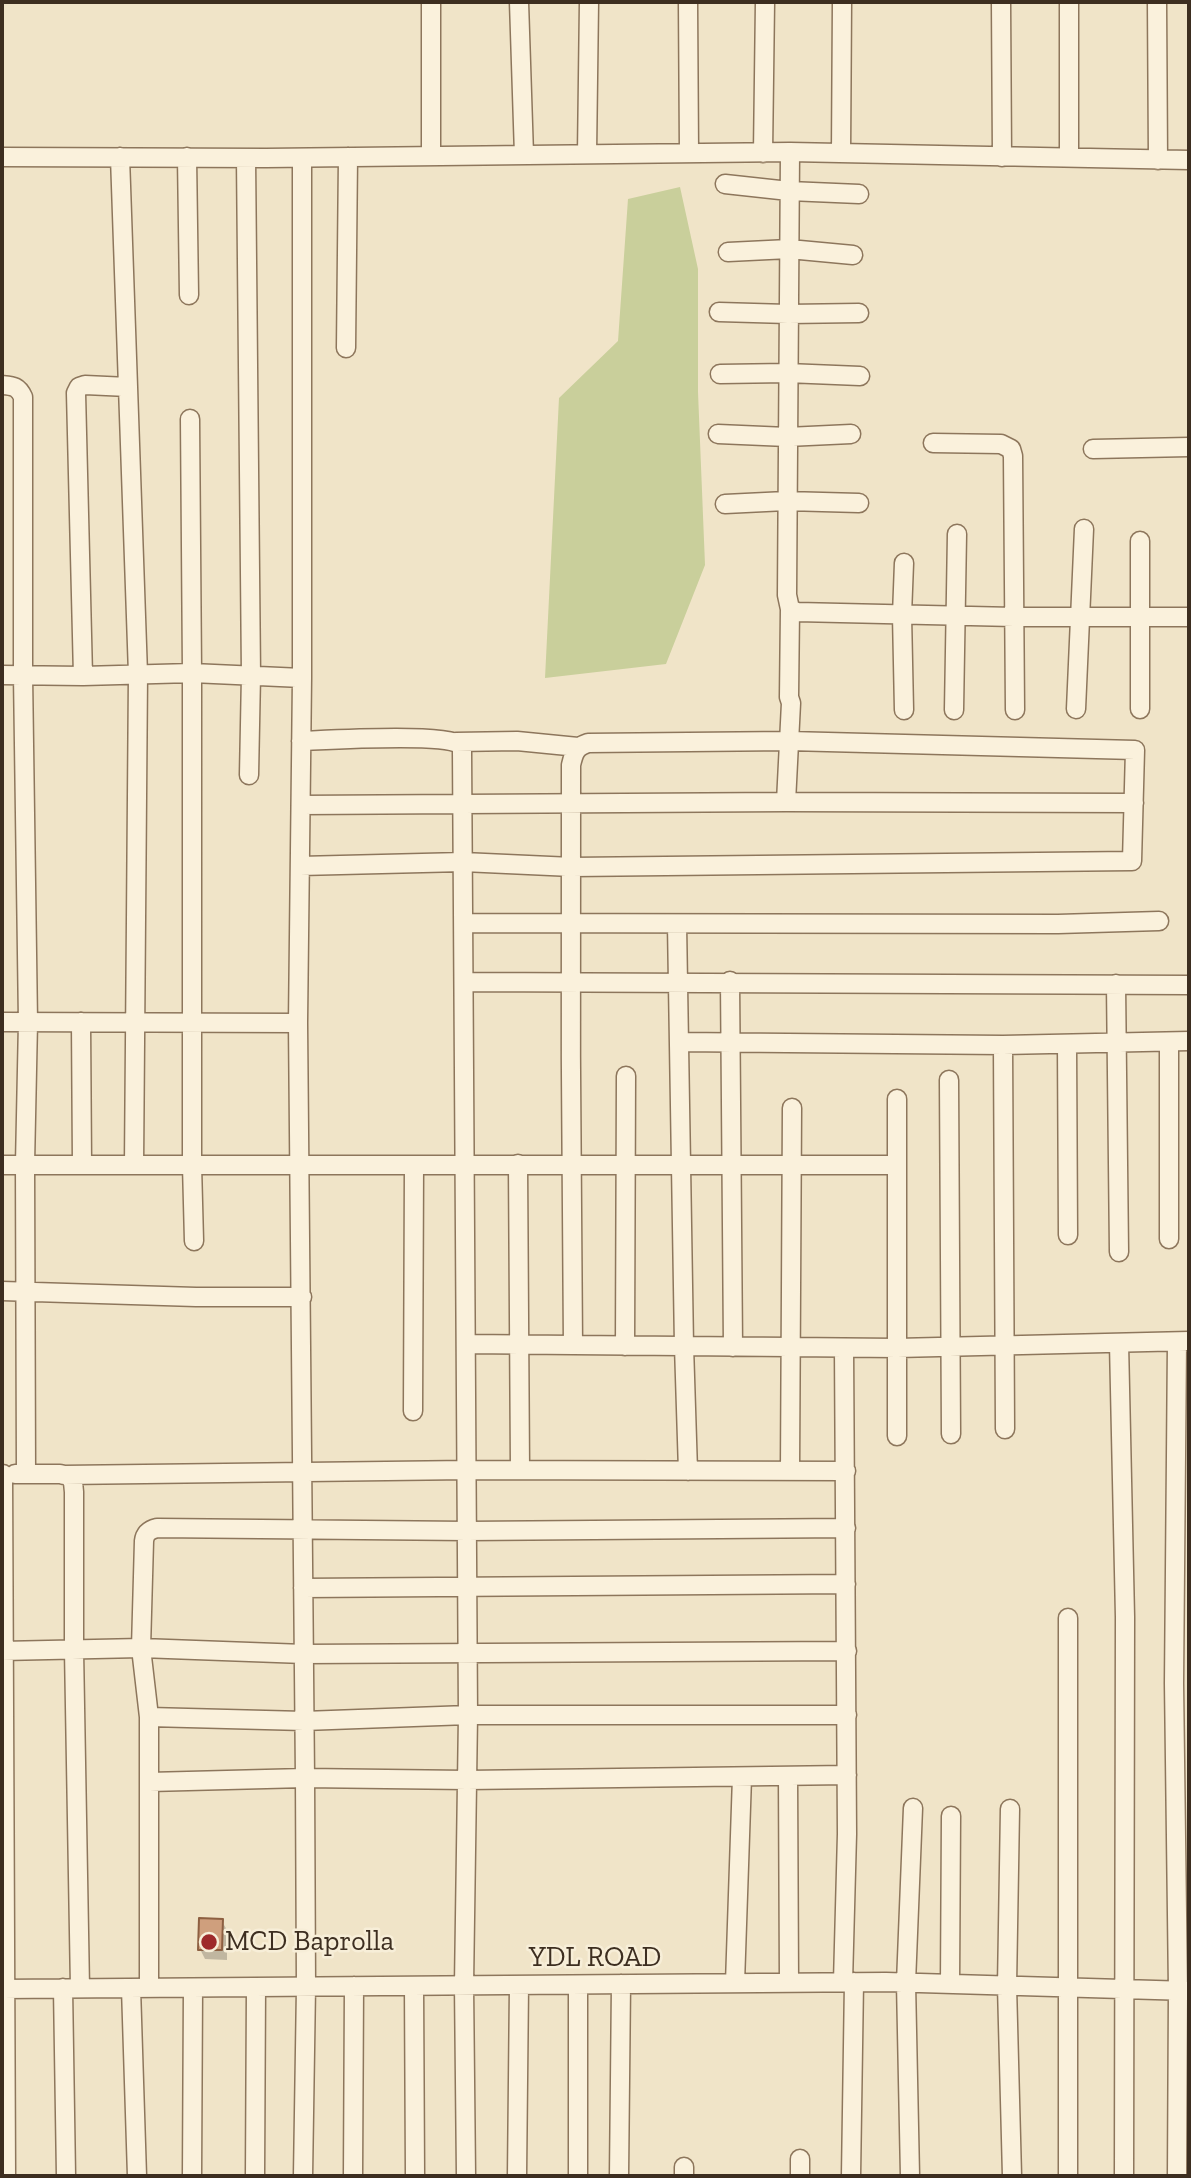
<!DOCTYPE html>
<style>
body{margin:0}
#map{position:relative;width:1191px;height:2178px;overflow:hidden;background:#f0e4c8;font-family:"Zilla Slab",serif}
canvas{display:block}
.frame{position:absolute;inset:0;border:4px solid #3d2e20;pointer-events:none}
</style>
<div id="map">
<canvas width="1191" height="2178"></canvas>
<div class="frame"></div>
</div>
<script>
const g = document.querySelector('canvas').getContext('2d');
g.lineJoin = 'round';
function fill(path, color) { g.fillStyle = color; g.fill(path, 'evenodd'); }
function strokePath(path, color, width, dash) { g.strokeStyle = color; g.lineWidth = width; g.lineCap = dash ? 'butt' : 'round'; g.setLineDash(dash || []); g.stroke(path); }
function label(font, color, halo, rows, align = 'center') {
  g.font = font + ' "Zilla Slab",serif'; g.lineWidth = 5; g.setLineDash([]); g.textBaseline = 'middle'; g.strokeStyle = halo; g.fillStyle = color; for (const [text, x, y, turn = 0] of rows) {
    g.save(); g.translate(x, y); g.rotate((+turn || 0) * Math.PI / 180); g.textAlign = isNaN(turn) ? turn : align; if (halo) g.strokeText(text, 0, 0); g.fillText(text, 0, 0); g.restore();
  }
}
const green = new Path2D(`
 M680,187L698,269V392L705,565L666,664L545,678L559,398L618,341L628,199Z`);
const shadow = new Path2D(`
 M221,1920L227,1930V1960L205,1959L200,1949Z`);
const building = new Path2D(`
 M199,1918L223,1919L222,1950H198Z`);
const minor = new Path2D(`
 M519,2L524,155
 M688,2L689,153
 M1001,2L1002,157
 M1157,2L1158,160
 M790,152L787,595L790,609L797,612L1014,617H1189
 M763,153L765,2
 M841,153L842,2
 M587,154L589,2
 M431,156V2
 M2,157L266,158L790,152L1189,160
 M120,157L138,674L134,1165
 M187,157L189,295
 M1069,157V2
 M246,158L251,675L249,775
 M302,158V678L298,1023L305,1778L306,1987L303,2176
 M725,184L789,191L859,194
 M728,252L789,249L853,255
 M719,312L788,314L859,313
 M346,348L348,157
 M720,374L787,373L860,376
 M2,385C13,386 18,386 23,397V675L28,1022L25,1164L26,1474
 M190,419L192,673V1165L194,1241
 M718,434L787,437L851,434
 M933,443L1001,444L1011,449L1013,456L1015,710
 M1093,449L1189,447
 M725,504L786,501L859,503
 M2,675L83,676L192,673L302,678
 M83,676L76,393L79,387L85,385L128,387
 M1076,709L1084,529
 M1140,709V541
 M904,710L902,615L904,563
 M954,710L957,534
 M301,741C327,740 445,733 461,745L462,750L468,1715L464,1985L466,2176
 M456,742L517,741L578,747
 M786,802L791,703L789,697L790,609
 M301,805L786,802L1134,803
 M300,866L463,862L572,867L1132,861L1135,750L789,741L588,743C576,747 574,752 571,765C570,958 571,1152 573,1345
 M464,923L1058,924L1159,921
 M677,924L684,1346L688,1471
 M730,981L733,1347
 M464,982L1189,985
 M1116,984L1119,1252
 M2,1022L298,1023
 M81,1022L82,1165
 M679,1042L1003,1045L1189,1041
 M1169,1042V1239
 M1067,1044L1068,1235
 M1003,1045L1005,1429
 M949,1080L951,1434
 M518,1164L520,1470
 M2,1165H896
 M2,1291L196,1297H302
 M1177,1342L1174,1683L1178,1991L1177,2176
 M1119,1343L1125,1617L1124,2176
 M466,1344L897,1348L1189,1341
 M625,1346L626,1076
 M413,1411L414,1165
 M897,1436V1099
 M790,1470L792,1108
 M3,1474L6,2176
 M15,1474H60L69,1476L73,1482L74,1492V1650L80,1988
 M64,1475L467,1470L846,1471
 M303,1588L846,1584
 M1068,1618V2176
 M2,1651L141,1648L304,1654L847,1651
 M149,1717L304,1721L468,1715H847
 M788,1776L789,1983
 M149,1782L305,1778L467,1780L847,1775
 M1010,1809L1007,1986L1012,2176
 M843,1982L847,1834L844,1348
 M735,1983L742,1777
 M950,1984L951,1816
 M578,1985V2176
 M414,1986L415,2176
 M63,1988L66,2176
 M131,1988L137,2176
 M149,1988V1717L141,1648L144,1541C145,1533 149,1530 157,1528L467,1531L846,1528
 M2,1989L886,1982L1189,1991
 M800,2159V2176
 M192,2176L193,1988
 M255,2176L256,1987
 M353,2176L354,1986
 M517,2176L519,1985
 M619,2176L621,1984
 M684,2176V2167
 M851,2176L854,1982
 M910,2176L906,1983L913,1808`);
const markers = [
 [209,1942,9,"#9e2a2b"]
];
const poiNames = [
 ["MCD Baprolla",225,1942]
];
const streetNames = [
 ["YDL ROAD",595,1958]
];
fill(green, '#c9cf9b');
fill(shadow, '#0003');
fill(building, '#cf9f7d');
strokePath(building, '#8d5f41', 2);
strokePath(minor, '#8d765c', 21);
strokePath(minor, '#faf1dc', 18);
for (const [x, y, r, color] of markers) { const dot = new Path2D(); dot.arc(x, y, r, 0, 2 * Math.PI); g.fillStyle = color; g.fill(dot); strokePath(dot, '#f7eed8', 2.5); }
label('28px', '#3d2e20', '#f7eed8', poiNames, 'left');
label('28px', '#3d2e20', '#f7eed8', streetNames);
</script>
